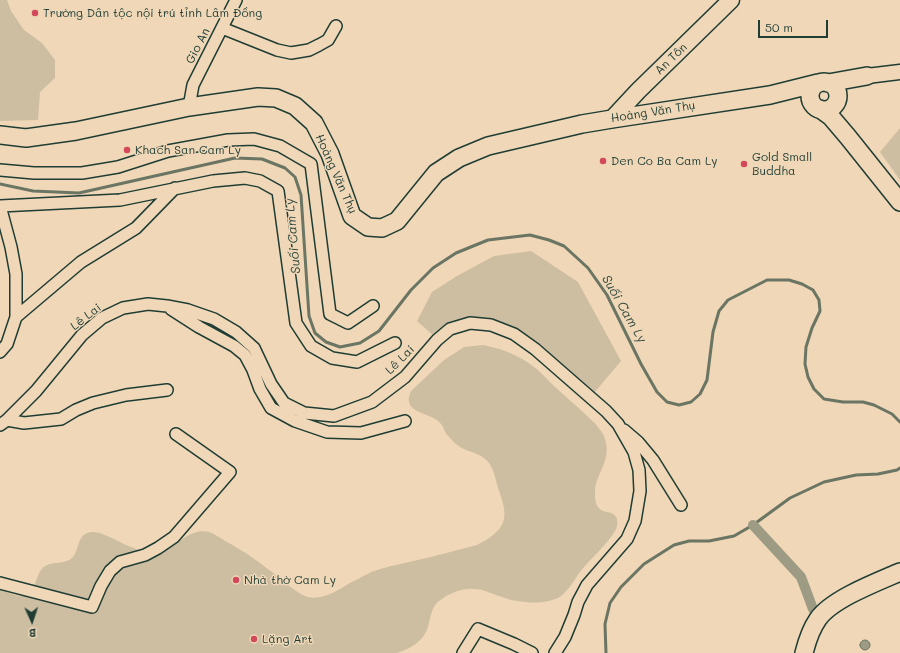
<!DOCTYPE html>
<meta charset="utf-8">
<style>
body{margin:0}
#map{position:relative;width:900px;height:653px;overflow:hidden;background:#efd7b7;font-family:Mali,sans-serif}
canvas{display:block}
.north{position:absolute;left:12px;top:601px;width:40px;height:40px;-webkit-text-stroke:3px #efd7b7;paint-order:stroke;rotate:177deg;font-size:11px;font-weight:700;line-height:16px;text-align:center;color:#1f3d34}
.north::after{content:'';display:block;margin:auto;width:14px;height:18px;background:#1f3d34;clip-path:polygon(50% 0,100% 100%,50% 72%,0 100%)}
.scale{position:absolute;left:758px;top:20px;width:70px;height:18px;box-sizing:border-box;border:2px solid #1f3d34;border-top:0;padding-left:5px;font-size:12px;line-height:14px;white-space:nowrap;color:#1f3d34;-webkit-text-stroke:3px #efd7b7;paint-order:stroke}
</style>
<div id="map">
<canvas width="900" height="653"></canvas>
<div class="north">B</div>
<div class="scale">50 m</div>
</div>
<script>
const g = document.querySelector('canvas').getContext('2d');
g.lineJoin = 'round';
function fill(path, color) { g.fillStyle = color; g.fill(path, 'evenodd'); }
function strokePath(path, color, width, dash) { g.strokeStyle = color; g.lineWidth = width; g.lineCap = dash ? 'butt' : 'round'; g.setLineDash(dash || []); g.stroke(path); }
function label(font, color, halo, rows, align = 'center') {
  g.font = font + ' Mali,sans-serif'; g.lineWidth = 3; g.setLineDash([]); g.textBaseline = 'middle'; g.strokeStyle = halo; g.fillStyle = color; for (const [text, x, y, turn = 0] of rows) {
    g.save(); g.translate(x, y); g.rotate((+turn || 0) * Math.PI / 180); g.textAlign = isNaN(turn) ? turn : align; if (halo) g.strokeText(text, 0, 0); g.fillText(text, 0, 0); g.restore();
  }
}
const green = new Path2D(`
 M0,0H7L11,11L24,30L42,43L55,60V78L40,92L38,120L0,121Z
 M900,128V180L880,152Z
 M531,251L578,282L621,361L594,393L490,321L459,319L435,337L417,321L432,292L457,276L494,256Z
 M483,345C499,348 513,353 527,362C537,368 546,378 554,386C564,395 574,404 583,412C589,418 596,423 600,430C604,434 605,438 606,443C610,463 595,475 595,492C594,520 613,506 617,519C618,523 617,528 615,531C606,546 591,558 580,572C574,580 569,590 561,596C546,606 518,603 502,597C492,594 484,589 473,589C464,588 450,593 442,599C431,605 431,617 428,627C424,641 410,649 397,653H0V590C7,592 14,595 20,596C38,598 33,574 45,566C54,561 66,565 73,557C80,548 77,533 92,532C102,531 120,543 131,547C136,549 142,551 148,552C172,557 185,526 209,532C215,534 220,538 225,541C244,551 261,563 278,577C285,582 299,595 308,597C327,601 342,586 358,579C364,576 370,572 377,570C393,565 410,562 427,558C444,554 460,549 477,545C488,539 502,532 504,518C506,510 501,496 498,488C496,480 494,470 489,463C482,453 470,453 460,447C454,443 449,437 445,432C444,429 443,426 441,424C432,411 400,415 411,391L444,360L464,347Z`);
const water = new Path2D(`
 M860 645a5 5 0 1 1 10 0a5 5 0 1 1-10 0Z`);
const stream = new Path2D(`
 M0,184L33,191L79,193L235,158L262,159L285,168L295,177L301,195L309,316L315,333L326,342L340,347L360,343L379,331L411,290L433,268L456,253L488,240L530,235L549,240L564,246L588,268L607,295L641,364L657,392L667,402L679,405L691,402L700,394L707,380L713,332L719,311L728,300L767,280H789L802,284L813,290L819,300L820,311L812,328L806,347L805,364L808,377L814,389L824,399L843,402H863L874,405L892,414L900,422
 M606,653L605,624L610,603L621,587L644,564L674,545L689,541H709L734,536L753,525L790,498L824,482L856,475L878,474L897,470L900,468`);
const canal = new Path2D(`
 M753,525L801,577L813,609`);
const minor = new Path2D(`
 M222,28L277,50L291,53L309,50L319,45L328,40L336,26
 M189,107L193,85L236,0
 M0,170L34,173H82L118,167L168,151L228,140L254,139L280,146L311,164L330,314L348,323L373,306
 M0,206L120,200L213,181L245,178L260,181L278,191L296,323L311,346L332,358L357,362L395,343
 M171,309L199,327L234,346L245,355L253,370L260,389L271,408L295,421L327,432L361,433L405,421
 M16,317L81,262L136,228L175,188
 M0,352L7,344L16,317V274L11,247L0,206
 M7,420L24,423L61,419L76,410L93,403L126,395L167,390
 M0,425L7,420L36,391L82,335L102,318L123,308L148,304L167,306L188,310L214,319L236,332L254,348L271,384L284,403L304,413L334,416L372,402L405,377L437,340L450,329L470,323L491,325L514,334L535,349L606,411L618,424L634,452L639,470L640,491L635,521L627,539L587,585L578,602L574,615L565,637L555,653
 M624,430L638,442L653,460L681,505
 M0,583L92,607L101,586L110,571L120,562L145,555L158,548L174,537L230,472L176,434
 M463,653L478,629L514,644L532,653`);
const tertiary = new Path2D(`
 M867,76L900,72`);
const secondary = new Path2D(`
 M612,119L638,91L731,0`);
const primary = new Path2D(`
 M810 96a14 14 0 1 1 28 0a14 14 0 1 1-28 0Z
 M828,83L867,76
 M820,109L831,117L848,137L900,202
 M0,135L26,138L76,131L189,107L258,97L276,98L295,106L314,123L330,154L352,216L368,227L382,228L397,221L436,173L459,158L488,146L582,124L612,119L770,95L818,83
 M804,653C807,641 811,629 818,619C832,599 877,582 900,572`);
const markers = [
 [35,13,4,"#d1495b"],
 [127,150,4,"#d1495b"],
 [603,161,4,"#d1495b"],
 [744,164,4,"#d1495b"],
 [236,580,4,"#d1495b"],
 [254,639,4,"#d1495b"]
];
const poiNames = [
 ["Trường Dân tộc nội trú tỉnh Lâm Đồng",43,13],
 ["Khach San Cam Ly",135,150],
 ["Gold Small",752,157],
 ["Buddha",752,171],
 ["Den Co Ba Cam Ly",611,161],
 ["Nhà thờ Cam Ly",244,580],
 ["Lặng Art",262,639]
];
const streetNames = [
 ["Gio An",198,46,-63],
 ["An Tôn",671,59,-44],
 ["Hoàng Văn Thụ",653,112,-9],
 ["Hoàng Văn Thụ",336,174,66],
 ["Lê Lai",86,317,-38],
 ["Lê Lai",400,360,-45]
];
const waterNames = [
 ["Suối Cam Ly",293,236,-95],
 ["Suối Cam Ly",624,309,60]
];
fill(green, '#cdbea2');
fill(water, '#9d9b83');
strokePath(water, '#6b7563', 1);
strokePath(stream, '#6b7563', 3);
strokePath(canal, '#9d9b83', 10);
strokePath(minor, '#1f3d34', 14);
strokePath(tertiary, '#1f3d34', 17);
strokePath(secondary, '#1f3d34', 19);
strokePath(primary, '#1f3d34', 20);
strokePath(minor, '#efd7b7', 11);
strokePath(tertiary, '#efd7b7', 14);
strokePath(secondary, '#efd7b7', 16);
strokePath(primary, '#efd7b7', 17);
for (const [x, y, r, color] of markers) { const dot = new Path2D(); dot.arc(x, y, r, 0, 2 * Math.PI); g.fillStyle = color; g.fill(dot); strokePath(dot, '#efd7b7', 1.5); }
label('12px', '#1f3d34', '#efd7b7', poiNames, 'left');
label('12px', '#1f3d34', '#efd7b7', streetNames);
label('italic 13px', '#324b40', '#efd7b7', waterNames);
</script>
